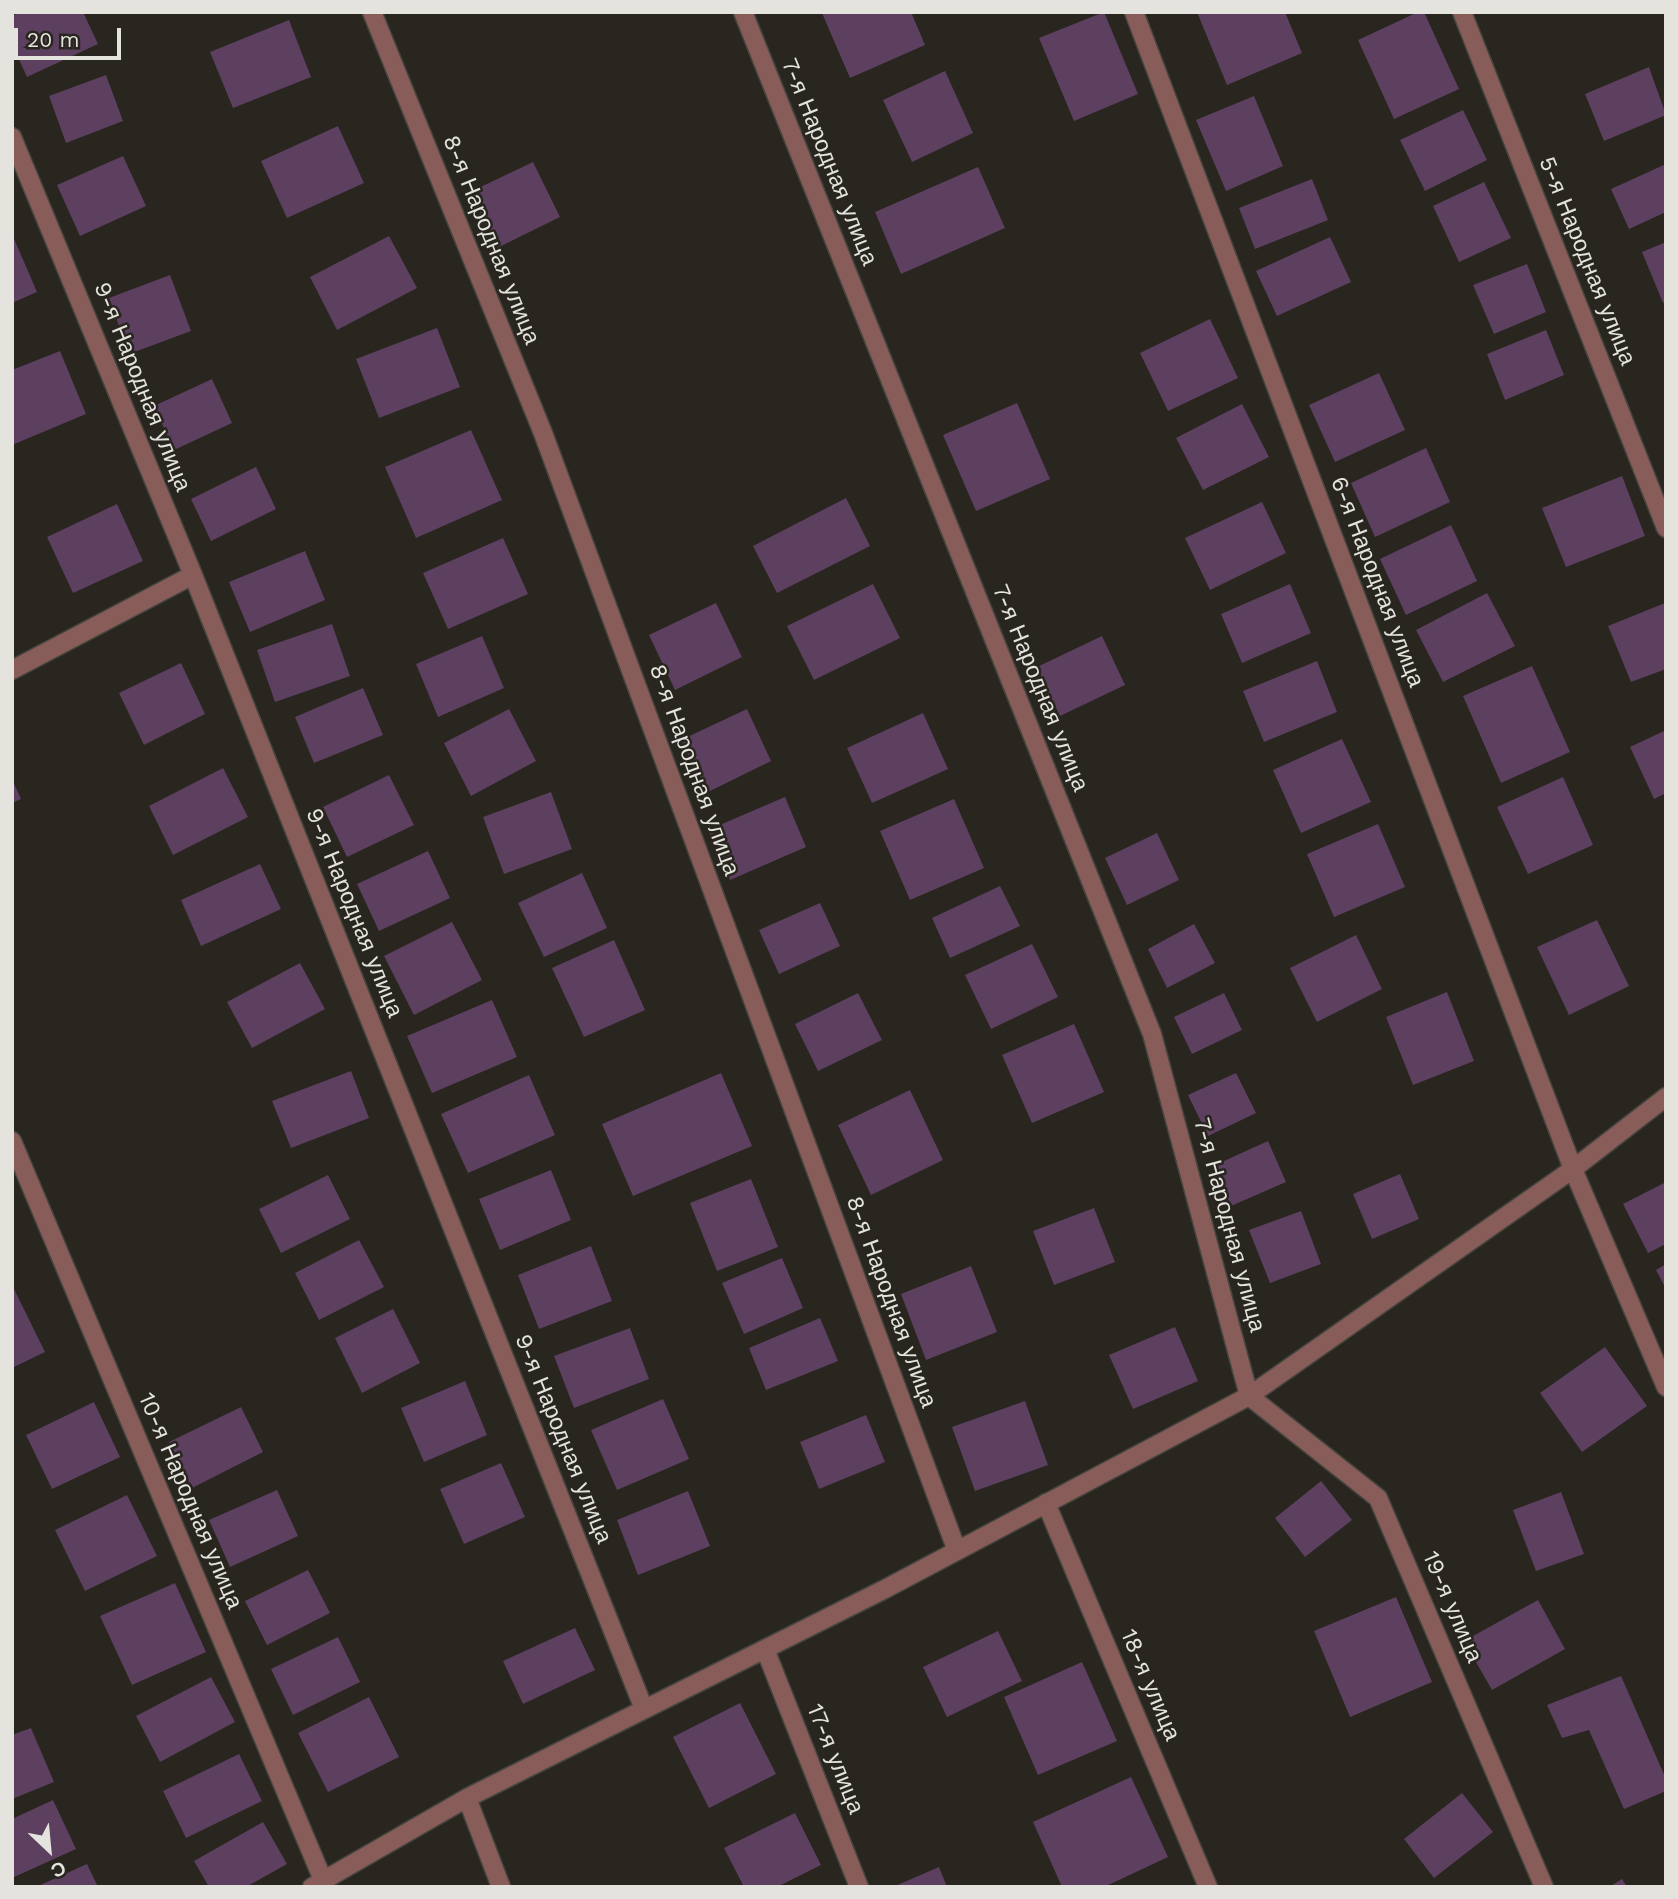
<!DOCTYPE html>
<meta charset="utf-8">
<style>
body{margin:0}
#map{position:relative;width:1678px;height:1899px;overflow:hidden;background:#28261f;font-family:"Work Sans",sans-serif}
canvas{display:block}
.frame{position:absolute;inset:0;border:14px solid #e4e3de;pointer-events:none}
.north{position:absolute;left:14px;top:1815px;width:70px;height:70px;-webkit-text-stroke:5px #28261f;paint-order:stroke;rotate:154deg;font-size:19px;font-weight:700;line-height:28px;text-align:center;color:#e4e3de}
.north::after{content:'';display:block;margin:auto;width:24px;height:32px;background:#e4e3de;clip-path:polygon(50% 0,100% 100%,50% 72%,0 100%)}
.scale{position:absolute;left:14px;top:28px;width:107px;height:32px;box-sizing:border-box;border:4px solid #e4e3de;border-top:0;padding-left:9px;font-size:21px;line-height:24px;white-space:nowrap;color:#e4e3de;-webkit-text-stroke:5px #28261f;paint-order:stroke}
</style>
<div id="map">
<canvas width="1678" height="1899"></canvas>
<div class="frame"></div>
<div class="north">С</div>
<div class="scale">20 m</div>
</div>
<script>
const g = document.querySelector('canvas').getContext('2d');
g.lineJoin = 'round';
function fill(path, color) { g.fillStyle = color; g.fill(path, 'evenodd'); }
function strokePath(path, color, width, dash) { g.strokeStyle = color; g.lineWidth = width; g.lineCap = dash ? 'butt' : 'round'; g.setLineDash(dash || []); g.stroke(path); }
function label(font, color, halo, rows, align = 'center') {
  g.font = font + ' "Work Sans",sans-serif'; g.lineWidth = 5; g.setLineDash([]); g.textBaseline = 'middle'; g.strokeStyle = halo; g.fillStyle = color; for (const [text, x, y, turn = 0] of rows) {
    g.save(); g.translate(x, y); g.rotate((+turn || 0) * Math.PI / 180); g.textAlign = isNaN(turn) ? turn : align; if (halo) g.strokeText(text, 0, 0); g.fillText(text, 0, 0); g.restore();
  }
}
const building = new Path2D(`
 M20,12H83L98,44L27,77L12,44V16Z
 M911,12L925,45L850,78L822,13Z
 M1104,12L1138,94L1074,121L1039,38Z
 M1197,12H1285L1302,53L1227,85Z
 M1418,12H1424L1459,89L1394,119L1358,40Z
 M289,20L311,77L233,108L210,52Z
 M1649,67L1666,115L1604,141L1585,94Z
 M945,71L973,133L912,162L883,100Z
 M106,75L123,121L66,143L49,96Z
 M1254,96L1283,166L1226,191L1196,120Z
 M1463,110L1487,160L1425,191L1400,140Z
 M338,126L364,183L287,218L261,161Z
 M123,156L146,206L80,236L57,185Z
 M533,162L560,217L497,248L470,192Z
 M1666,164V212L1629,229L1611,189Z
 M978,167L1005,228L901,274L875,212Z
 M1312,179L1328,220L1255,249L1239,208Z
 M1484,182L1511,238L1459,262L1433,206Z
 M12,234L37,292L12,303Z
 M389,236L417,288L337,330L310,277Z
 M1330,237L1351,282L1277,316L1256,271Z
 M1666,242V302L1663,303L1642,252Z
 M1527,264L1546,312L1494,334L1473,285Z
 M170,275L191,331L129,354L109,298Z
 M1210,319L1238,378L1168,411L1140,353Z
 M437,328L460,387L379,418L356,359Z
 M1546,330L1564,375L1505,400L1487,354Z
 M60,351L86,414L12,445V370Z
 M1379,373L1405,430L1335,462L1309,405Z
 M212,379L232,423L174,450L154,406Z
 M1017,403L1050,479L976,511L943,435Z
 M1242,404L1269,457L1203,490L1176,438Z
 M471,430L502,500L416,538L385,467Z
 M1426,448L1450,502L1375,537L1351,483Z
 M256,467L276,509L211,541L191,499Z
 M1622,476L1645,536L1566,567L1542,508Z
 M846,498L870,546L777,593L753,546Z
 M1262,502L1286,553L1210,590L1185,538Z
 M117,504L143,561L73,593L47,537Z
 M1451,525L1477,581L1406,615L1380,559Z
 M503,538L528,594L448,629L423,573Z
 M305,551L325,600L250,632L229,582Z
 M873,584L900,638L814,680L787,626Z
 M1290,584L1311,633L1242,663L1221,614Z
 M1487,593L1515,646L1443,682L1416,630Z
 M716,603L742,657L675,690L649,635Z
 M1665,603L1666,669L1631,682L1608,626Z
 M332,624L350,676L275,702L257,650Z
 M482,636L504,688L438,717L416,664Z
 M1102,636L1125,685L1060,716L1037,667Z
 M1317,661L1337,712L1264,742L1243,691Z
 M181,663L205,714L144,745L119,693Z
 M1532,666L1570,752L1501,783L1463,696Z
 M363,688L383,735L314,763L295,717Z
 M509,709L536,761L471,796L444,743Z
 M747,709L771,761L706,793L681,740Z
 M923,713L948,769L872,803L847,748Z
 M1666,730V793L1654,799L1630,747Z
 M1342,739L1371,802L1301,833L1273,770Z
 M223,768L248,817L173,855L149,806Z
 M389,775L414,825L347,857L323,807Z
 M1563,777L1593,845L1528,874L1497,807Z
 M12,779L21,799L12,803Z
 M551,792L572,849L504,874L483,817Z
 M785,797L806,847L730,880L708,830Z
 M954,799L984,868L910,900L880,831Z
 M1378,824L1405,887L1334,917L1307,854Z
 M1157,833L1179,880L1127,905L1105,858Z
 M428,851L450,898L379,931L357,884Z
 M260,864L281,909L201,946L181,900Z
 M582,873L607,928L544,957L518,903Z
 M1000,886L1020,926L950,958L932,918Z
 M820,903L840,946L779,974L759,930Z
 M1597,920L1629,986L1569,1015L1537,947Z
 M452,922L482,980L414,1015L384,956Z
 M1194,924L1215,963L1167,988L1148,949Z
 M1356,935L1382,989L1317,1022L1290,968Z
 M614,940L645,1010L584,1037L552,968Z
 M1032,944L1058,997L991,1029L965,975Z
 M300,963L325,1009L252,1048L227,1002Z
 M1447,992L1474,1061L1413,1085L1386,1017Z
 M858,993L882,1040L818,1071L795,1024Z
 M1224,993L1242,1030L1192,1054L1174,1017Z
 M492,1000L517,1057L432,1093L407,1036Z
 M1074,1024L1104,1092L1032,1123L1002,1055Z
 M351,1071L369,1118L291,1148L272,1101Z
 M721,1073L752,1146L633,1196L602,1124Z
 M1236,1073L1256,1113L1208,1136L1188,1095Z
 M529,1075L555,1135L468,1173L441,1114Z
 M910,1090L943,1160L871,1195L838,1125Z
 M1268,1141L1286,1182L1231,1206L1213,1166Z
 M551,1170L571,1220L500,1250L479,1199Z
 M1400,1174L1419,1219L1372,1239L1353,1194Z
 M328,1175L350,1219L281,1253L259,1209Z
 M751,1179L778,1247L717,1271L690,1203Z
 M1666,1182V1244L1648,1253L1623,1204Z
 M1094,1208L1115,1262L1054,1285L1033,1231Z
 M1301,1211L1321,1264L1270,1283L1249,1230Z
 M359,1240L384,1287L319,1320L295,1273Z
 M591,1246L612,1301L539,1329L518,1275Z
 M782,1258L803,1308L744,1334L722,1283Z
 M1666,1264V1289L1656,1270Z
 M971,1266L997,1332L926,1360L901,1294Z
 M12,1285L45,1352L12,1368Z
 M393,1309L420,1363L362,1393L335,1338Z
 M820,1318L838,1361L766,1390L749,1348Z
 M1175,1327L1198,1381L1133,1409L1109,1355Z
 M630,1328L649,1379L574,1408L554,1356Z
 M1605,1347L1647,1406L1582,1452L1540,1393Z
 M465,1381L487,1435L424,1462L401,1408Z
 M663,1399L689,1459L617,1490L591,1430Z
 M1025,1401L1048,1465L975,1491L952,1427Z
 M94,1402L120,1457L52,1489L26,1435Z
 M241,1407L263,1452L192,1488L169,1442Z
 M866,1415L885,1462L819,1489L800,1442Z
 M501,1463L525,1517L464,1544L440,1489Z
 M1321,1481L1352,1520L1305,1557L1275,1518Z
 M277,1490L298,1536L230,1567L209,1520Z
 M688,1491L710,1546L638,1575L617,1520Z
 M1561,1492L1584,1554L1536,1571L1513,1510Z
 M127,1495L157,1556L85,1591L55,1530Z
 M308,1570L330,1613L267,1645L245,1601Z
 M175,1583L206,1652L132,1685L100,1616Z
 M1396,1597L1432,1682L1350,1717L1314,1631Z
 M1538,1600L1565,1649L1492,1690L1464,1641Z
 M575,1628L595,1670L523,1704L503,1661Z
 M998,1631L1022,1681L947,1717L923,1667Z
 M338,1637L360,1682L293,1715L271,1669Z
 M1082,1662L1117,1741L1038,1775L1004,1697Z
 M1621,1676L1666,1779V1791L1624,1809L1589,1730L1562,1738L1547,1705Z
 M211,1677L235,1722L160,1762L136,1716Z
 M369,1697L399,1757L328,1792L298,1733Z
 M740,1703L776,1774L709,1808L673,1737Z
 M31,1728L54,1782L12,1799V1735Z
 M239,1754L262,1801L186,1838L163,1791Z
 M1131,1777L1168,1857L1104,1887H1062L1033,1822Z
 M1462,1793L1493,1832L1434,1878L1404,1839Z
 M53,1800L76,1849L12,1878V1819Z
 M795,1813L821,1865L777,1887H744L724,1848Z
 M263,1822L287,1864L246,1887H209L194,1861Z
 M87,1864L98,1887H36Z
 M939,1867L947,1887H893Z
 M1622,1879L1627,1887H1609Z`);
const street = new Path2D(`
 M372,12L543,433L957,1551
 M743,12L1152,1034L1249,1396L1378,1498L1544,1887
 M1134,12L1573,1169L1666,1387
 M1462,12L1666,528
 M12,137L193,575L644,1709
 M12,670L193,575
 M12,1141L323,1880
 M1046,1503L1208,1887
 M765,1649L859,1887
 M467,1798L501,1887
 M312,1887L467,1798L885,1589L1249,1396L1573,1169L1666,1097`);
const streetNames = [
 ["7-я Народная улица",829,162,68],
 ["8-я Народная улица",491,240,68],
 ["5-я Народная улица",1587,261,68],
 ["9-я Народная улица",142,387,68],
 ["6-я Народная улица",1377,582,69],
 ["7-я Народная улица",1040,688,68],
 ["8-я Народная улица",694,770,70],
 ["9-я Народная улица",354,913,68],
 ["7-я Народная улица",1229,1225,75],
 ["8-я Народная улица",891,1302,70],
 ["9-я Народная улица",563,1439,68],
 ["10-я Народная улица",190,1501,67],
 ["19-я улица",1452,1607,67],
 ["18-я улица",1150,1685,67],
 ["17-я улица",835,1759,68]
];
fill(building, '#5d3f60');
strokePath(street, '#46443e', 21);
strokePath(street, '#885d59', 18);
label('23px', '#e4e3de', '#28261f', streetNames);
</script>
